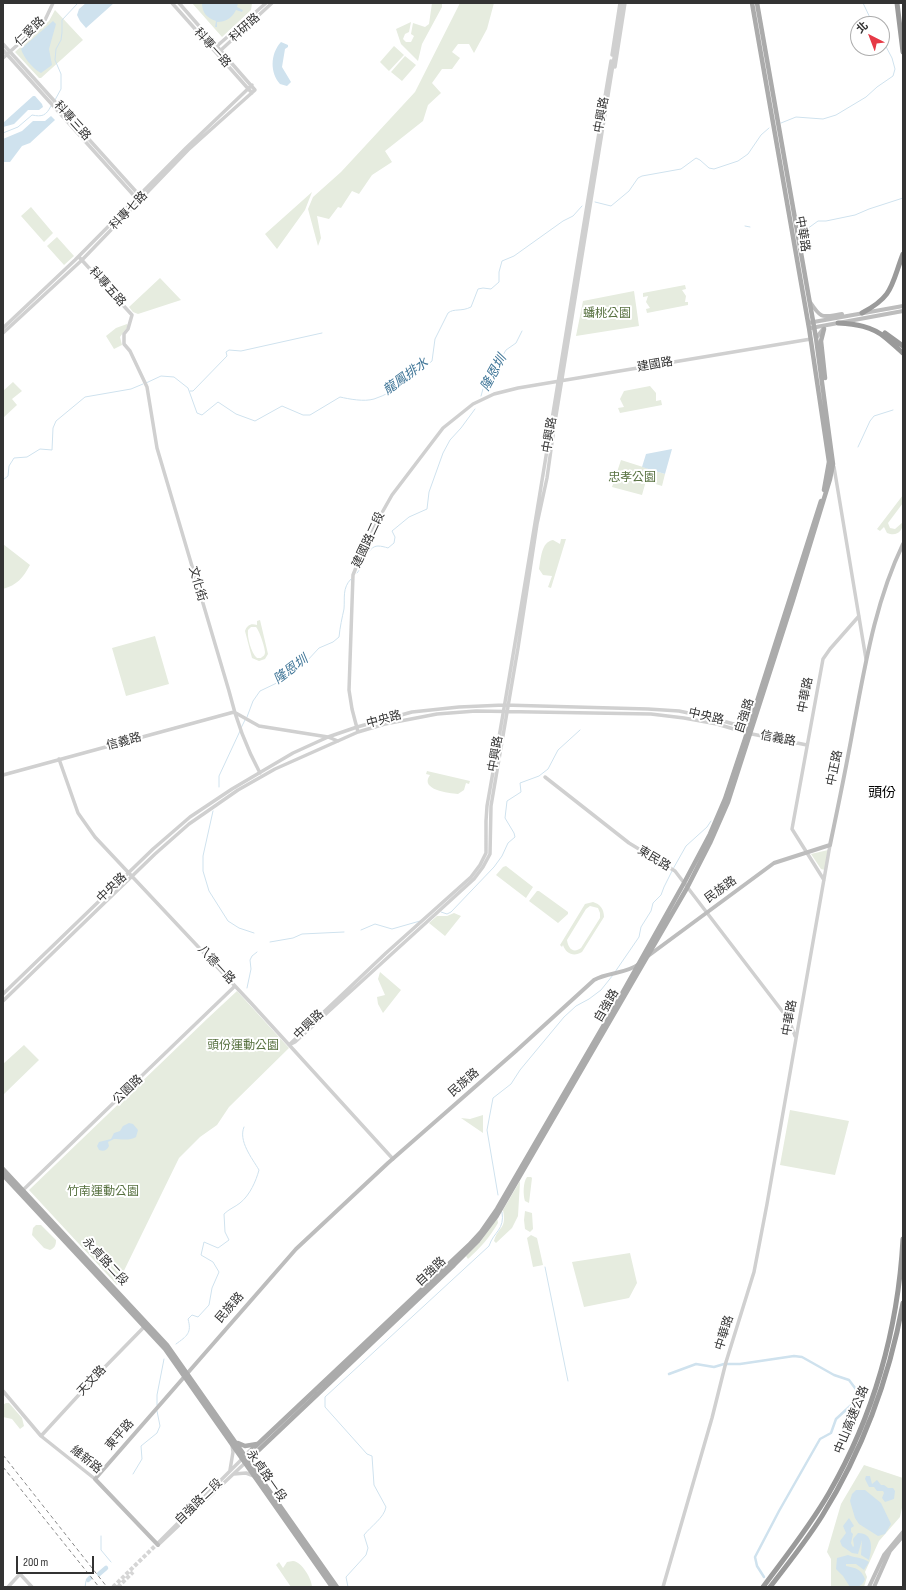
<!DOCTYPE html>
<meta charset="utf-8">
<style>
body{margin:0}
#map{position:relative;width:906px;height:1590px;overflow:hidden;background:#fff;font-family:"Sofia Sans Condensed","Noto Sans TC",sans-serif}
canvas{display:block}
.frame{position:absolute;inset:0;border:4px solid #333;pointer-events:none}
.north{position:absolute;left:850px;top:16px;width:40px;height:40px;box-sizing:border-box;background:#fff;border:1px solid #adadad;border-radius:50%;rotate:318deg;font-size:11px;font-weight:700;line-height:16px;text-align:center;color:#333}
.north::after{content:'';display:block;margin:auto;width:14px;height:18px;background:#e63946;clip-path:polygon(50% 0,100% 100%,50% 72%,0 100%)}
.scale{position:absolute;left:16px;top:1556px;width:78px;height:18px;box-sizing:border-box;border:2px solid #333;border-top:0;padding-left:5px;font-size:12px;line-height:14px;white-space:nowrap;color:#333;-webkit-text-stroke:3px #fff;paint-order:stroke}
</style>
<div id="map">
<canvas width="906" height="1590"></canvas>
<div class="frame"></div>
<div class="north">北</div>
<div class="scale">200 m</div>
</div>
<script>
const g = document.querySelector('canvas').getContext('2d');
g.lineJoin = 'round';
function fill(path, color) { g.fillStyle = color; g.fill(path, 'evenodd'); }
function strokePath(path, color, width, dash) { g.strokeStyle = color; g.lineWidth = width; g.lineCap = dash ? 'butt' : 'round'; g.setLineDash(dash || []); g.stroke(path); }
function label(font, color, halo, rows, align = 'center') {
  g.font = font + ' "Sofia Sans Condensed","Noto Sans TC",sans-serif'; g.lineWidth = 4; g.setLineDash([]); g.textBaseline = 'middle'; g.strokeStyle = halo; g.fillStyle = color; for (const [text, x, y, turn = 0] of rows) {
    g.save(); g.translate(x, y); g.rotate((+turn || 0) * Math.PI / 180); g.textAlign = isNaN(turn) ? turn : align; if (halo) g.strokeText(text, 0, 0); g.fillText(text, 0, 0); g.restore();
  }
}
const green = new Path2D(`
 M192,3H252L251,10L222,37Z
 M432,3H442V7L422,44L418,61L401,44L396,29L411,22L409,32L405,34L403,39L406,42H411L414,36L411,34L413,23L425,27L429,24Z
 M460,3H494L487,29L474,53L469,44H458L452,52L460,58L452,69H442L432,83L441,93L428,105L423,121L385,151L392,162L372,175L359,194L352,191L341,208L338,207L329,219L317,216L321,238L318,246L308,209L313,197L341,172L415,92Z
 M55,10L83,40L41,78H39L15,52L49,21Z
 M394,46L404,55L389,71L380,62Z
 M405,56L416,65L402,81L391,72Z
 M312,192L305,210L277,249L265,234Z
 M31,207L53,233L44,242L21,216Z
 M57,237L74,256L64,265L47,246Z
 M160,278L181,300L138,314L133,312L129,307Z
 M685,285L686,289L682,290L686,296L685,302H688V305L647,313L646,309L650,308L646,302L648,296L643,297V293Z
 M634,291L639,326L576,336L583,301Z
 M127,324L128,326L120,337L122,345L114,349L106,336L116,328Z
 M13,382L22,391L12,399L17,405L3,418V391Z
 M650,386L656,393V401L661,400L662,405L620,413L618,408L624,407L620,399L624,391Z
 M621,460L665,474L662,486L646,481L642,495L612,487Z
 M903,495V503L888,523L890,528L895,529L903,522C903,531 897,537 887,533L884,527L880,531L877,529Z
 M561,539H566L551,588L548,587L552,576L543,575L539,569C541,559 541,542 553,540L560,544Z
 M3,544L30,565C23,578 17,585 3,589Z
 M260,620L268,654L265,659L259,661L252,658L245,631C247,625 251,623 257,625V621ZM251,627H256C259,630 265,647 265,652C265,656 263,656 261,658H257C251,653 247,637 248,630Z
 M155,636L169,684L126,696L112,648Z
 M427,771L470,781L469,784L466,783L464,790L458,794C449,793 419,790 430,775L426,774Z
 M828,850L825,870L821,869L811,854Z
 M506,866L533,887L526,898L496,875L503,867Z
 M537,891H539L568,912V914L558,923L529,901Z
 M593,902C600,904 604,909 604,917L582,952C574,957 566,954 563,945L562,947L560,945L585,904ZM590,906L598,908L600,913V918L581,948C573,954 568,948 567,940L586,909Z
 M454,913L461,916L445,936L429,923L437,916H447Z
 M380,972L401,990L383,1013L378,1004L377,997L385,995L378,979Z
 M237,991L289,1048L229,1107L217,1125L200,1137L179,1158L117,1285L29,1190L208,1018Z
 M24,1045L39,1060L3,1095V1064Z
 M790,1110L849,1121L835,1175L780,1165Z
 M483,1115V1133L461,1118L470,1119Z
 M527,1177H531L532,1178L529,1203L525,1201C523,1195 523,1182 527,1177Z
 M520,1181L518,1216L512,1228L496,1243L494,1241C498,1226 507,1230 503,1210Z
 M525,1211L532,1213L533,1229L530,1232L525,1229L524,1220Z
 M497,1217L498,1223C490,1237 480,1248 468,1259L466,1256L481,1241Z
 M36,1225H41L56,1240C56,1245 55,1248 50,1250L44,1248L32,1235L33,1228Z
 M531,1235L537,1238L543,1265L533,1267L527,1238Z
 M630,1253L637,1283L629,1298L584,1307L572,1262Z
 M6,1403H9L22,1418L24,1426L20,1429L12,1419L3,1417V1405Z
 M864,1465L903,1478V1503L900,1517L879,1541L865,1572L867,1577L864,1587H831V1559L827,1552L841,1504Z
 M293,1561C302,1562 312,1579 312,1587H291L276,1565L279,1562L283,1568L287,1562Z`);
const water = new Path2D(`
 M86,3H114L86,28L80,21L77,15L79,9Z
 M202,3H238L237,7L243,10L242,12L236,10C232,18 226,22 217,22V27H215L216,21C207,18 202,13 202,3Z
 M53,21L56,24L49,49L52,65L41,73C32,68 24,58 21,49Z
 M281,42L288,45V47L285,49L282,67L291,82L287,86L280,84C270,73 270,54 281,42Z
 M33,96H35L42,104L43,107L39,110H28L14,124L3,127V123Z
 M51,116L55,120L30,143L22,146L10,162H3V139L22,131L33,121H45Z
 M672,449L665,474L642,467L646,454Z
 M129,1123L133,1124L138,1130L136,1137C130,1141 120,1139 114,1139L108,1142L109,1146C107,1150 104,1152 99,1150L97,1146L99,1142L111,1139L114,1133L120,1131L123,1126Z
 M866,1476H870L872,1484L877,1480L881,1485H884L888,1488H893L895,1491L894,1499L885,1502L882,1498L884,1493L883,1491H877L874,1487H869L865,1479Z
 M856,1490H865L881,1503L891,1524L885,1534L878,1536L859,1524L855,1518L850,1501L852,1494Z
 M849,1518L854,1526L851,1528V1532L853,1534L851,1543L853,1547L854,1546L853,1539L858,1533C874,1533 872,1549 869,1560L861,1555L862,1540L858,1554L852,1553L842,1546L840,1541L846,1533L843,1526Z
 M848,1555C855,1558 862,1557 869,1562L864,1570L856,1564H846V1566C856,1568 861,1569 865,1579C862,1587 858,1587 850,1587L843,1576L836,1569L837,1558Z`);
const stream = new Path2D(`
 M863,3L873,24
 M55,100L61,89V74L55,60L56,49L61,40L62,32V20L78,3
 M781,123L796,117L823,119L836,115L866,97L877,87L893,76L895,69L892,58L882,39
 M3,133L18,127L32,115C42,117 46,116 51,106
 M595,202L611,206L629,191L638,178L642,176L681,169L696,158L700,160L709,168L714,169L738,161L748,154L761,135L769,128
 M745,226L750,227
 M801,231L807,229L818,221H826L855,215L869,209L903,198
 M146,383L161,376L174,377L188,388L197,413L202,415L218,402L236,414L255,421L282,406L303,415H310L340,397C349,399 364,402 374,399C396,392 415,375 432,361L435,339L448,313C454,308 461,312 471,307L478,289L483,288L491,289L499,282V272L502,261L514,256L563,221L573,216L582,206
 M190,391H193L227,356L226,352L229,350L241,351L322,333
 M481,396L483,389L506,350L516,343L522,331
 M858,447L870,421L874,416L893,410
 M3,480L8,476L9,466L14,458L27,457L40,449L52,450L53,428L56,421L85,397L131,389L143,384
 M357,573C363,567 367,546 378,546C381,546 385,547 388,548L394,543L395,537L392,531L409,517L427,509L429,492L443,453L450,440L461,428L475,409
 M247,717L253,701L260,691L281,681L306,662L319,648L333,642L339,637C340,627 342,618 344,609C345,598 342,588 351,579
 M241,728L245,720
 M219,787V776L240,731
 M213,811L203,856V871L209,891L228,921L239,928L254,933
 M673,869L686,846L707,827L711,821
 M441,912L447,914L451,912L494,867L502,856L508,843L515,837L514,833L505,818L507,801L521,792L520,783L539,776L548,769L558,750L580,730
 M361,930L375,924L392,929L420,921
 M270,942L293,938L302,934L344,932
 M615,972L639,937L641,927L651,911L653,903L661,895L664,887L672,871
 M247,988L251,969L250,960L252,956L257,952
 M498,1195L487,1130L493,1098L511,1084L520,1070L564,1017L576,1006L589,999L601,990L613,975
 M545,1267L568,1381
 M176,1344C187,1336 192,1333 188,1319L192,1315L198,1317L209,1305L212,1288L219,1272L213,1262L201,1255L204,1242L218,1248L229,1240L225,1232L224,1214C229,1209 235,1207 240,1203C250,1195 256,1181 259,1170C252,1158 238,1141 244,1127
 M157,1405V1395L164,1359
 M133,1474L142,1459L141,1446L157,1433L160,1426L157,1411
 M101,1536V1550L111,1562
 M85,1587L86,1581
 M348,1587L346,1577L366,1555L368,1548L364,1535C371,1526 384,1518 386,1507L374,1485L372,1456L367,1454L325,1407V1397L489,1246C494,1231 505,1230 502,1212`);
const canal = new Path2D(`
 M669,1374L696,1364L714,1367L724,1364H740L794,1356L802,1357L834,1375L849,1380L861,1396L836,1419L831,1433L820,1439L779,1511L755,1557L757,1566L764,1577`);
const river = new Path2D(`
 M99,1574L106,1568
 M88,1580L90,1578`);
const secondaryTunnel = new Path2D(`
 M113,1587L157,1544
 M118,1587L133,1572`);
const tertiary = new Path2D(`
 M172,3L252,93
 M3,44L140,196
 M217,46L266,3
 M3,50L137,199
 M221,50L272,3
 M612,55L620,3
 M3,58L45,20L53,3
 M615,67L625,3
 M79,257L132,315L128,329L124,334V344L130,351L147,387L157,448L229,691C236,720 246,747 260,773
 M3,328L75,260L186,148L252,85
 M3,333L82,260L188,150L255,90L179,3
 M834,467L866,659
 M358,732L352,709L349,690L353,575L363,550L379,518L392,495L443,428L473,404L494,394L518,388L811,339
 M59,759L78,813L95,837L251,1003L393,1159
 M3,775L234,712L259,726L328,737L338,741
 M545,777L629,843L675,871L789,1020L795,1036
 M824,880L792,829L823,659L830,649L859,616
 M3,994L153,849L190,817L232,789L293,753L328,737L357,727L412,712L459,707L504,705L648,709L679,711L712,718L748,728L749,731
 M3,1001L155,854L189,824L238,790L275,769L358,732L385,724L437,714L476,711L651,714L684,718L717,724L747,733L807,745
 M290,1044L386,953L471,877L480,865L486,853V821L487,806C531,558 569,309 611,61
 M289,1045L295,1042L474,879L483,867L490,854L491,806L518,648L537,524L547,478L554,428L623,3
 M21,1192L235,986
 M3,1391L41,1436L95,1479
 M41,1436L99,1373L146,1325
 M230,1470L233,1452L232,1445
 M234,1474L246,1473L254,1476
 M157,1544L242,1459
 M158,1545L245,1463
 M8,1587L20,1574L32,1587
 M663,1587L712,1418L726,1362L754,1272L767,1204L830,845`);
const secondary = new Path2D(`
 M810,302C822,320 822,317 842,314
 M808,323L903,306
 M811,328L903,311
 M816,338L824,328
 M648,956L774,863L830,845C838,807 846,768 853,729C865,666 875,602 903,544
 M158,1545L95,1479L296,1249L388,1163L516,1051L594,980C608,972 626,974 639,964
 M869,1587L884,1555L903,1532
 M874,1587L890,1551L903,1536`);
const primary = new Path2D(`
 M752,3L809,328L829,462L824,490
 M824,329L821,341L825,378
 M3,1169L167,1345L337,1587
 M3,1175L165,1349L332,1587
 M238,1443L245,1446L257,1444
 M242,1459L469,1245L481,1232L497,1209L619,999L684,883L710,834L725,799L745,739L821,501
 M245,1463L454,1265L478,1241L496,1217L687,888L710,843L728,802L793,600L830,479L833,464L816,338L757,3`);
const motorway = new Path2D(`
 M897,3L903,52
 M862,313C894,296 891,285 903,254
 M838,323C855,324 872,326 886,338C892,343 897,348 903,353
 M885,333L903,346
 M763,1587C786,1556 810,1526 829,1493C874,1415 898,1328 903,1239
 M770,1587C788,1564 807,1540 822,1516C863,1450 889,1379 903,1303`);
const rail = new Path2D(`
 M3,1455L107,1587
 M3,1467L99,1587`);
const streetNames = [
 ["科研路",245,28,-42],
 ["仁愛路",30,32,-44],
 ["科專一路",212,48,48],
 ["中興路",602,115,-80],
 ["科專三路",72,121,48],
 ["科專七路",129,211,-46],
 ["中華路",802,234,80],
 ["科專五路",107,287,48],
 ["建國路",655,365,-10],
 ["中興路",550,435,-81],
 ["建國路二段",369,540,-65],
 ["文化街",197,584,74],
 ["中華路",806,695,-79],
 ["自強路",745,716,-72],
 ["中央路",706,717,13],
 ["中央路",384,720,-15],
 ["信義路",778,739,11],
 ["信義路",124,742,-15],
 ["中興路",496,754,-80],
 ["中正路",835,768,-78],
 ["東民路",654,859,31],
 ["中央路",112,888,-44],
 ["民族路",721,890,-36],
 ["八德一路",216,965,47],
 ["自強路",607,1006,-60],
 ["中華路",790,1018,-80],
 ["中興路",309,1025,-44],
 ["民族路",464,1083,-41],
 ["公園路",128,1090,-44],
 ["永貞路二段",105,1262,47],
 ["自強路",431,1272,-43],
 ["民族路",230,1308,-49],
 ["中華路",725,1333,-73],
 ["天文路",92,1381,-47],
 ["中山高速公路",852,1420,-68],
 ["東平路",120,1435,-49],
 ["維新路",86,1460,39],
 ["永貞路一段",266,1476,55],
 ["自強路二段",199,1502,-44]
];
const parkNames = [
 ["蟠桃公園",607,314],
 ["忠孝公園",632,478],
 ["頭份運動公園",243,1046],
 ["竹南運動公園",103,1192]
];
const waterNames = [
 ["隆恩圳",494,373,-61],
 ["龍鳳排水",406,377,-36],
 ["隆恩圳",291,670,-37]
];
const quarterNames = [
 ["頭份",882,793]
];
fill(green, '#e6ecdf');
fill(water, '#cfe2ee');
strokePath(stream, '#cfe2ee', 1);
strokePath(canal, '#cfe2ee', 2.5);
strokePath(river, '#cfe2ee', 4.5);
strokePath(secondaryTunnel, '#d6d6d6', 4, [4, 2]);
strokePath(tertiary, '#d0d0d0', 3.5);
strokePath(secondary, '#bdbdbd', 4);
strokePath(primary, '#ababab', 4.5);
strokePath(motorway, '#9a9a9a', 5);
strokePath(rail, '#888', 1, [4, 3]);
label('12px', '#333', '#fff', streetNames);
label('12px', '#56703f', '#fff', parkNames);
label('italic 13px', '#3f7597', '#fff', waterNames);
label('14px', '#000', '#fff', quarterNames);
</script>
